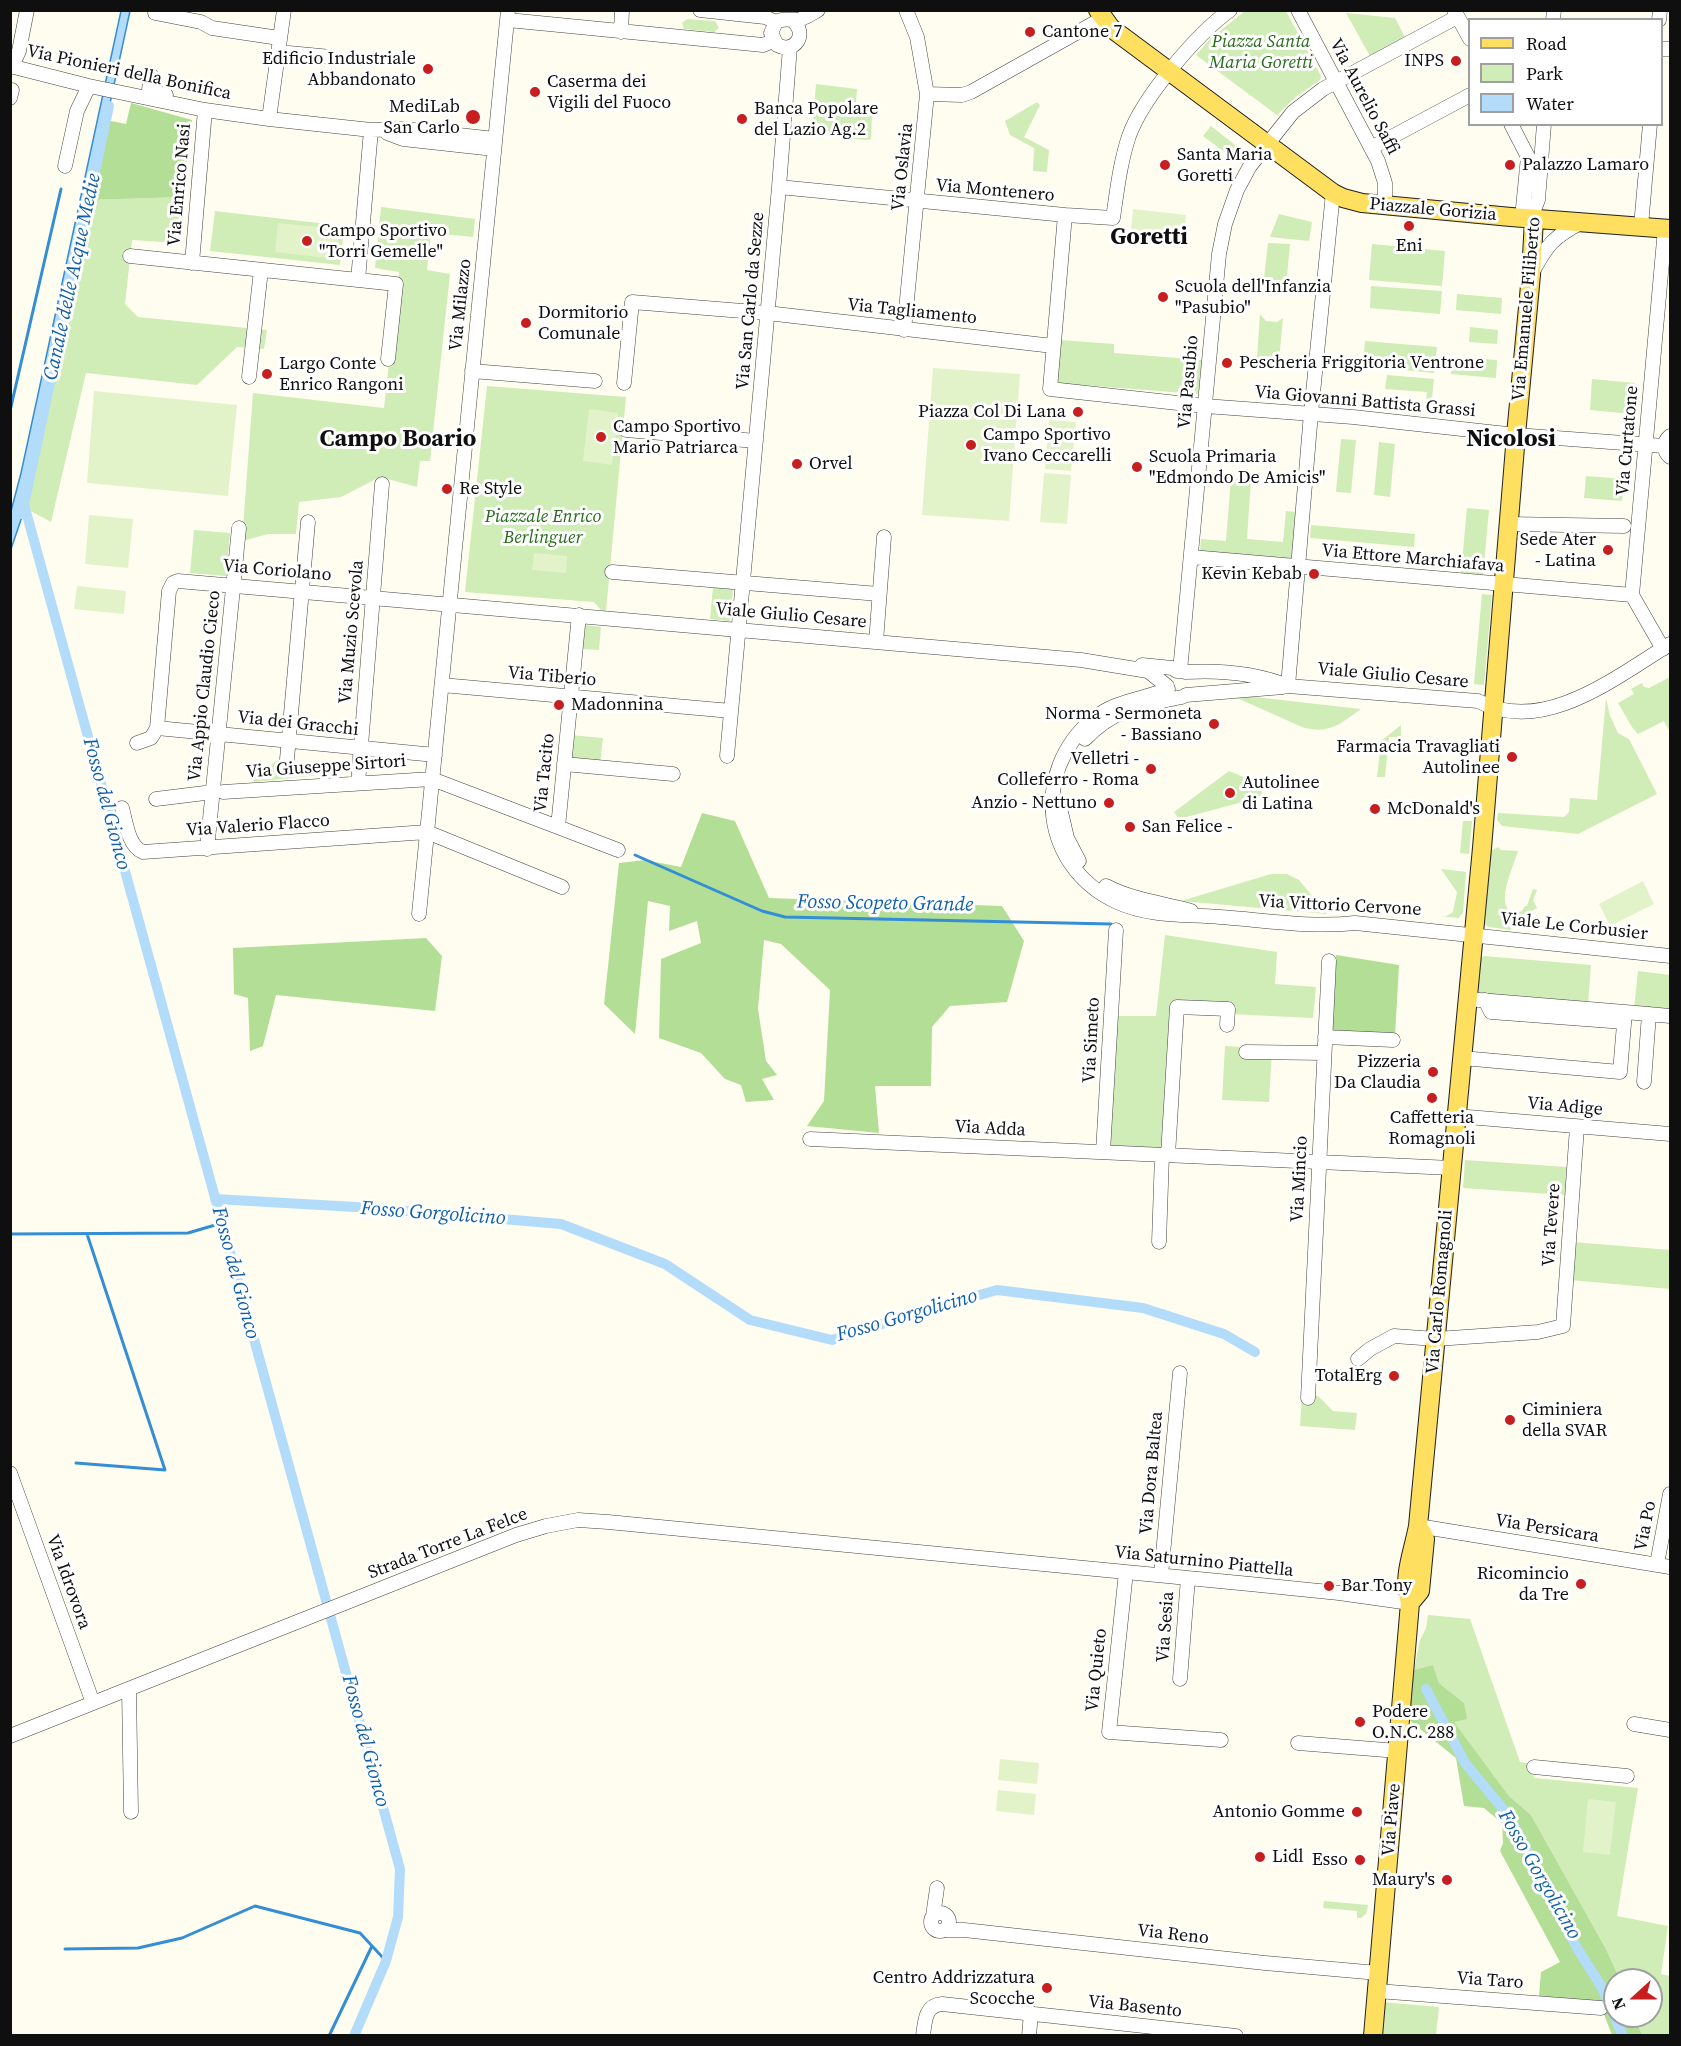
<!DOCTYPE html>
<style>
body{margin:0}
#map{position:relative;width:1681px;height:2046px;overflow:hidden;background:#fffdf0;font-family:"Source Serif 4",serif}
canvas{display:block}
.frame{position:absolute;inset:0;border:12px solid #0f0f0f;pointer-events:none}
.legend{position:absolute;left:1468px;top:18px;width:195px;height:108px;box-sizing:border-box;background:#fff;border:2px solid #9f9f9f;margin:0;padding:8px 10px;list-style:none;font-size:18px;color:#0f0f0f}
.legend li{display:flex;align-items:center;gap:12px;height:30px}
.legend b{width:30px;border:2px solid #9f9f9f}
.north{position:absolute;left:1603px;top:1968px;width:60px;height:60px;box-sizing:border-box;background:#fff;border:2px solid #9f9f9f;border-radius:50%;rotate:249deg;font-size:16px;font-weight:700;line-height:24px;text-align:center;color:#0f0f0f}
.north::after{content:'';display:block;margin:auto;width:21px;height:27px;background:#c71e1f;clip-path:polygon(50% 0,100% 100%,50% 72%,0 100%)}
</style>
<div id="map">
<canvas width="1681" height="2046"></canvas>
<div class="frame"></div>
<ul class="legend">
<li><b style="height:8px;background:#ffdf60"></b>Road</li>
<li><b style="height:16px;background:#d0ecb7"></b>Park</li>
<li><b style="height:16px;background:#b2dcfa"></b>Water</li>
</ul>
<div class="north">N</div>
</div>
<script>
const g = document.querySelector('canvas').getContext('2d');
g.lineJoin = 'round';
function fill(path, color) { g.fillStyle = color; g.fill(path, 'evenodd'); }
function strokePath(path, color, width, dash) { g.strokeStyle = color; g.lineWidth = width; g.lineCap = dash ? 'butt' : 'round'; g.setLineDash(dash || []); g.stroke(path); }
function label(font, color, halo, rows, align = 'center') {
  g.font = font + ' "Source Serif 4",serif'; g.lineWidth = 6; g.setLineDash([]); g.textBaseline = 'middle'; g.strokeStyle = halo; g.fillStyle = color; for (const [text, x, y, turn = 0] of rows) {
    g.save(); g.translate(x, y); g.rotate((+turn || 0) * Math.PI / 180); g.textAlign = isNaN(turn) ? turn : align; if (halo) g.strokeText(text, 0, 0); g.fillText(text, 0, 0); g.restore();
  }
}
const green = new Path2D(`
 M1245,11H1286L1321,76L1320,80L1297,96L1277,115L1196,55L1211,38Z
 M1346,13L1395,18L1406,39L1371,58Z
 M687,19L715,21L719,28L714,32L684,29L682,23Z
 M816,84L857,89L856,102H840L837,104L843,110L841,112L847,115L855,113H872L871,139L865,140L812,134Z
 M1037,102L1040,105L1024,137L1049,150L1047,172L1033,171L1034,148L1010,135L1005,121Z
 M1211,126L1245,153L1239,163L1203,136Z
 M183,197L178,243L132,240L125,304L138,317L267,330L264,349L237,347L197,385L86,373L51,522L25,508L33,459L89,200Z
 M381,207L475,219L473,237L431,233L427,270L450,274L430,461H420L417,487L380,477L341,497L299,502L296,534H268L242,541L253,393L384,408L399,272L375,268Z
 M215,211L344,226L340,265L210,251Z
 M1279,214L1312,222L1309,241L1270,237Z
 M1268,243L1290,244L1286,287L1281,281L1270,280L1263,286Z
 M1372,244L1445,251L1442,286L1369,280Z
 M1371,286L1442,291L1440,314L1370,308Z
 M1457,294L1502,298L1501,314L1456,310Z
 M1260,314L1266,321L1277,322L1283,318L1279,360L1257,358Z
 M1470,327L1498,330L1497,344L1469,342Z
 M1060,340L1114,344V353L1202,360L1199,391L1197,394L1056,383Z
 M1365,341L1437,347L1434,373L1363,366Z
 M1452,357L1497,360L1496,378L1451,374Z
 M1387,375L1434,379L1431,408L1426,407L1427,392L1385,389Z
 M1592,379L1635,383L1632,414L1590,410Z
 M487,386L626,397L606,611L601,610L594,602L465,592Z
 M1341,439L1356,440L1351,493L1336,492Z
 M1379,442L1395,444L1390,497L1374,495Z
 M1586,476L1624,479L1622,501L1584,498Z
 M1231,478L1251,480L1247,539L1283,542L1286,511L1296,512L1292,559L1200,551L1201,539L1226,541Z
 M1467,508L1489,510L1483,575L1461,573Z
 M1311,525L1415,534L1414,547L1310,538Z
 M194,530L230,533L226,576L190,573Z
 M713,587L733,589L730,621L710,619Z
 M1482,594L1492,595L1484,685L1474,684Z
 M585,625L601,627L599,650L583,649Z
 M1670,677V732L1664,721L1638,734L1632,727L1618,703L1634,694L1631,689L1642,683L1644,687L1649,688Z
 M1228,694L1361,709C1340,724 1329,735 1302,727Z
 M1606,698L1610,716L1618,733L1629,739L1657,794L1578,834L1502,826L1497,820L1498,813L1564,817L1569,812L1570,798L1597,800Z
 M1401,725V737H1389L1385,777H1377L1381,741Z
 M570,735L603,738L600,764L568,761Z
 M278,760L317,764V775L254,782L253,770H263Z
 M1229,771L1263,785L1261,797L1179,819L1174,812Z
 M1463,821H1472L1469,854L1460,853Z
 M1498,847L1501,850L1518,851C1513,868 1495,903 1512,913L1522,911L1525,906H1527L1533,889L1537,890L1533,900L1537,908L1522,916L1513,915L1511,930L1489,927L1485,925L1491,851Z
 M1441,869L1466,872L1463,913L1458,918L1440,916L1445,917L1453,912L1457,892Z
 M1271,874H1287L1299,880L1327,914L1181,901Z
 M1165,935L1277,952L1275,984L1316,987L1313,1018L1230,1014L1173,1003L1165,1153L1109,1150L1117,1016H1156Z
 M1484,956L1591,965L1588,1004L1478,996L1481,958Z
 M1638,971L1670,975V1013L1634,1009Z
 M1225,1046L1272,1049L1269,1102L1222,1100Z
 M1465,1160L1567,1167L1565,1195L1463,1188Z
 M1573,1242L1670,1250V1289L1570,1280Z
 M1302,1395L1318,1396L1333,1411L1357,1413L1355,1430L1300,1426Z
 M1428,1615L1470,1619L1520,1762L1531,1764L1534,1778L1638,1788L1617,1916L1668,1926L1661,1974L1670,1976V2035H1642L1634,2016H1651V1980H1620L1606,1949L1531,1815L1509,1796L1453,1721L1464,1703L1439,1683L1433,1665L1414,1670L1420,1640L1426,1628Z
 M1324,1901L1368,1905L1366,1914L1361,1918H1357V1911L1323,1908Z
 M1381,2002L1439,2007L1436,2035L1378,2036Z`);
const forest = new Path2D(`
 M131,103L192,120L183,197L89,200L106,120L126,124Z
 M702,813L735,821L769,898L1002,906L1024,941L1007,1002L950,1006L932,1027L931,1086H875L879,1133L807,1126L824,1101L830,990L781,944L764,940L758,1009L766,1061L777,1075L762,1079L774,1100L746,1102L741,1085L725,1079L701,1053L659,1038L661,959L701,943L697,921L669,931L670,906L648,901L635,1034L604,1004L619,863L645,860L681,867Z
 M426,938L442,956L435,1011L276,995L263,1046L250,1051L248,998L234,994L233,948Z
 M1336,955L1399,965L1395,1036L1332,1033Z
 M1433,1665L1439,1683L1464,1703L1467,1719L1454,1722L1509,1796L1531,1815L1606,1949L1620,1980H1615V2016H1634L1642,2035H1612L1600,2004L1539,1996L1541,1972L1560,1962L1500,1851L1503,1843L1502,1823L1484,1808L1464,1806L1456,1758L1409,1720L1414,1670Z`);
const pitch = new Path2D(`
 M1133,209L1186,215L1183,248L1130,243Z
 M278,223L339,229L336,259L275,252Z
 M933,368L1020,374L1009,521L922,515Z
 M94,391L237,405L228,496L87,483Z
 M589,409L618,413L612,465L583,461Z
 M1049,420L1076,422L1071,471L1045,469Z
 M1044,473L1071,475L1067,524L1040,522Z
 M89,515L133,519L128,568L85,564Z
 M534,553L567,556L566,573L532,570Z
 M77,586L126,591L124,614L74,609Z
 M1643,881L1654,904L1610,926L1599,904Z
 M1000,1759L1039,1763L1037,1784L998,1780Z
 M998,1790L1036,1794L1034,1815L996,1811Z
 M1588,1799L1616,1802L1610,1855L1583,1852Z`);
const water = new Path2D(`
 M121,11H130L33,459L25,508L11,549L10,515L21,473Z`);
const stream = new Path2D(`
 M10,411L61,189
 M635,855L762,911L785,917L1111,924
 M10,1234L188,1233L222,1223
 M76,1463L165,1470L87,1234
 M65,1949L138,1948L182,1938L255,1906L360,1933L386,1961
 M329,2036L372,1946`);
const canal = new Path2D(`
 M25,508L400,1869L398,1917L386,1961L354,2036
 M22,514L109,106
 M215,1199L373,1208L561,1224L665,1264L750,1320L832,1340L916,1313L997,1290L1143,1308L1224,1334L1255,1352
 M1426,1689L1465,1763L1509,1816L1577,1948L1601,1986L1623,2036`);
const minor = new Path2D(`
 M700,10L765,17L776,22
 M1230,10C1196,35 1143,97 1129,136C1120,163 1117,191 1113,218L1065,215L1050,389L1205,406L1353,417L1516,435L1664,446
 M1298,10L1378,161L1385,183V205
 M1454,10L1470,39
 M155,13L201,22L212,28L279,38
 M508,20L763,45L773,41
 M1553,20L1554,10
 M1659,20L1660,10
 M793,21C808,34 795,54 777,45L771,33L776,22C784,18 787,20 795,20C803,20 811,14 818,10
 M621,32L622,10
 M1662,49H1670
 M278,52L331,57
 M10,66L89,86L205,110L269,119L371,130L404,129L495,139
 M12,66L19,51L27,10
 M151,75L149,90L166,95
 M927,94L962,95L971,92L1103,18
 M10,98L12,90
 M269,119L284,10
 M1511,124L1528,157L1522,218
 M387,133L403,139L494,149
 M1371,148L1470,95
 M65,166L77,111L89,86
 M779,187L1065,215
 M1534,219V210L1538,200L1544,124
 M1641,226L1650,124
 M130,256L396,284L388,359
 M192,263L205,110
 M1532,273C1547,245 1553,237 1582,222
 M358,280L371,130
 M904,330L927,94L917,37L906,10
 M472,371L595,381
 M249,377L261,270
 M624,383L632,302L767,313L1053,346
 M626,430L756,441
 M1670,436C1663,442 1663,451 1670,457
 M1509,524L1624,526
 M1191,557L1632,595
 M612,572L879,594
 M876,642L884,537
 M1663,649L1632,595L1665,229
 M1142,665L1172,668L1177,671
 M1180,671L1219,254L1225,224L1237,190L1250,166L1293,112L1323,89L1457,17
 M1185,672C1218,670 1256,673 1288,686L1478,701C1543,736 1616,677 1670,644
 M442,685L731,711
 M1288,686L1311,413L1333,193
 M1168,689C1142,700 1116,700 1093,719C1030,771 1042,868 1117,902C1150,917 1184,914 1220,917C1264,920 1310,928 1355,923L1670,956
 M1186,695L1283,687
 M157,728L435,755
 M1085,739C1115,708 1142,705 1182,697
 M137,743L151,738L157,728L169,591L173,583L178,581L1081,660L1148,671L1167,686
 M727,756L779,187L790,47
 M287,759L308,522
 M564,764L673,774
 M358,783L382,484
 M223,792L432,779L618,850
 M156,799L213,792
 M122,808C126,822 128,846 143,852L427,832L562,887
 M1061,812L1067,838L1079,861
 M558,827L579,615
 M207,849L239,528
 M1106,886C1133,900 1162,903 1191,911
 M419,914L508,10
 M1485,1000L1491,1012L1624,1022
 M1625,1012L1670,1016
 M1325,1037L1393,1040
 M1246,1052L1324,1053
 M1462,1058L1620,1072L1625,1012L1467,999
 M1644,1082L1649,1014
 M1456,1116L1670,1134
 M810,1139L1452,1168
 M1103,1152L1116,930
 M1168,1155L1177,1007L1228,1009L1227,1025
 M1159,1242L1162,1155
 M1358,1359L1370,1349L1394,1336L1436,1339L1538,1332L1563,1326L1577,1127
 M1308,1398L1329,961
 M10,1473L93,1703
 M1418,1526L1670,1567
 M1657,1564L1670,1494
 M1126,1572L1109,1732L1221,1740
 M1161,1575L1180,1373
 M1180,1679L1188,1578
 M129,1689L131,1812
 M1634,1724L1670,1730
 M10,1736L516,1535L546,1526L578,1520L608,1522L1250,1584L1339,1593L1410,1603
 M1298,1743L1398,1751
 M1534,1767L1627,1776
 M931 1922a9 9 0 1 1 18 0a9 9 0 1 1-18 0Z
 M933,1916L937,1888
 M943,1930H964L1265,1963L1378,1973
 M1377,1991L1601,2008
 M923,2036C925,2021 925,2005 942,2004L1236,2036
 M1029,2036L1031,2013`);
const major = new Path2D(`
 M1098,10L1111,28L1333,193L1343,198L1362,203L1511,217L1670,229
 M1410,1603L1420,1591L1425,1539L1422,1532
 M1373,2036L1410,1603C1402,1576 1413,1553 1418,1526L1482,848L1516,435L1531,275L1534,219`);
const markers = [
 [1030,32,6,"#c71e1f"],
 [1456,61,6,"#c71e1f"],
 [428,69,6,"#c71e1f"],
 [535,92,6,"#c71e1f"],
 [473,117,8,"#c71e1f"],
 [742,119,6,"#c71e1f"],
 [1165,165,6,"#c71e1f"],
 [1510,165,6,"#c71e1f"],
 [1409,226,6,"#c71e1f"],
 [307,241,6,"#c71e1f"],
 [1163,297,6,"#c71e1f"],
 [526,323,6,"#c71e1f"],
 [1227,363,6,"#c71e1f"],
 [267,374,6,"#c71e1f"],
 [1078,412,6,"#c71e1f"],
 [601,437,6,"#c71e1f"],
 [971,445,6,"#c71e1f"],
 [797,464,6,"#c71e1f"],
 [1137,467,6,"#c71e1f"],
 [447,489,6,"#c71e1f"],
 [1608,550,6,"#c71e1f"],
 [1314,574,6,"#c71e1f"],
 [559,705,6,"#c71e1f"],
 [1214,724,6,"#c71e1f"],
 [1512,757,6,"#c71e1f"],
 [1151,769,6,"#c71e1f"],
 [1230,793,6,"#c71e1f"],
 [1109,803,6,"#c71e1f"],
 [1375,809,6,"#c71e1f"],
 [1130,827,6,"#c71e1f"],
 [1433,1072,6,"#c71e1f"],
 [1432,1098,6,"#c71e1f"],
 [1394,1376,6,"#c71e1f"],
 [1510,1420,6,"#c71e1f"],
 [1581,1584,6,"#c71e1f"],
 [1329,1586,6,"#c71e1f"],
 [1360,1722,6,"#c71e1f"],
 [1357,1812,6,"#c71e1f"],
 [1260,1857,6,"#c71e1f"],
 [1360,1860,6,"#c71e1f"],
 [1447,1880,6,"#c71e1f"],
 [1047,1988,6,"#c71e1f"]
];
const poiNames = [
 ["Cantone 7",1042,32],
 ["Edificio Industriale",416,59,"right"],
 ["Abbandonato",416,80,"right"],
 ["INPS",1444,61,"right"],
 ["Caserma dei",547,82],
 ["Vigili del Fuoco",547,103],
 ["MediLab",460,107,"right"],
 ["San Carlo",460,128,"right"],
 ["Banca Popolare",754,109],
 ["del Lazio Ag.2",754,130],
 ["Santa Maria",1177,155],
 ["Goretti",1177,176],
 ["Palazzo Lamaro",1522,165],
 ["Campo Sportivo",319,231],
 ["\"Torri Gemelle\"",319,252],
 ["Eni",1409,246,"center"],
 ["Scuola dell'Infanzia",1175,287],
 ["\"Pasubio\"",1175,308],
 ["Dormitorio",538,313],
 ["Comunale",538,334],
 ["Pescheria Friggitoria Ventrone",1239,363],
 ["Largo Conte",279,364],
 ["Enrico Rangoni",279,385],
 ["Piazza Col Di Lana",1066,412,"right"],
 ["Campo Sportivo",613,427],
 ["Mario Patriarca",613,448],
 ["Campo Sportivo",983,435],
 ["Ivano Ceccarelli",983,456],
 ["Scuola Primaria",1149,457],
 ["\"Edmondo De Amicis\"",1149,478],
 ["Orvel",809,464],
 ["Re Style",459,489],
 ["Sede Ater",1596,540,"right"],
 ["- Latina",1596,561,"right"],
 ["Kevin Kebab",1302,574,"right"],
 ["Madonnina",571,705],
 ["Norma - Sermoneta",1202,714,"right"],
 ["- Bassiano",1202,735,"right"],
 ["Farmacia Travagliati",1500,747,"right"],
 ["Autolinee",1500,768,"right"],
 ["Velletri -",1139,759,"right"],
 ["Colleferro - Roma",1139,780,"right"],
 ["Autolinee",1242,783],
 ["di Latina",1242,804],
 ["Anzio - Nettuno",1097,803,"right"],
 ["McDonald's",1387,809],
 ["San Felice -",1142,827],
 ["Pizzeria",1421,1062,"right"],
 ["Da Claudia",1421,1083,"right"],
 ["Caffetteria",1432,1118,"center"],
 ["Romagnoli",1432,1139,"center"],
 ["TotalErg",1382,1376,"right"],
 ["Ciminiera",1522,1410],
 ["della SVAR",1522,1431],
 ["Ricomincio",1569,1574,"right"],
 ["da Tre",1569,1595,"right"],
 ["Bar Tony",1341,1586],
 ["Podere",1372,1712],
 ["O.N.C. 288",1372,1733],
 ["Antonio Gomme",1345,1812,"right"],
 ["Lidl",1272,1857],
 ["Esso",1348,1860,"right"],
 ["Maury's",1435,1880,"right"],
 ["Centro Addrizzatura",1035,1978,"right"],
 ["Scocche",1035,1999,"right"]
];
const parkNames = [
 ["Piazza Santa",1261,42],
 ["Maria Goretti",1261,63],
 ["Piazzale Enrico",543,517],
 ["Berlinguer",543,538]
];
const streetNames = [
 ["Via Pionieri della Bonifica",129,73,12],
 ["Via Aurelio Saffi",1364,97,62],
 ["Via Oslavia",903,167,-84],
 ["Via Enrico Nasi",180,185,-85],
 ["Via Montenero",995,191,5],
 ["Piazzale Gorizia",1433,210,5],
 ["Via San Carlo da Sezze",751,301,-85],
 ["Via Milazzo",461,305,-84],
 ["Via Emanuele Filiberto",1527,309,-85],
 ["Via Tagliamento",912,312,6],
 ["Via Pasubio",1189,382,-85],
 ["Via Giovanni Battista Grassi",1365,402,5],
 ["Via Curtatone",1628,441,-85],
 ["Via Ettore Marchiafava",1413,559,5],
 ["Via Coriolano",277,571,5],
 ["Viale Giulio Cesare",791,616,5],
 ["Via Muzio Scevola",352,632,-85],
 ["Viale Giulio Cesare",1393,676,5],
 ["Via Tiberio",552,677,5],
 ["Via Appio Claudio Cieco",205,686,-84],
 ["Via dei Gracchi",298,724,6],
 ["Via Giuseppe Sirtori",326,767,-4],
 ["Via Tacito",545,773,-84],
 ["Via Valerio Flacco",258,826,-4],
 ["Via Vittorio Cervone",1340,906,3],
 ["Viale Le Corbusier",1574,927,6],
 ["Via Simeto",1092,1040,-87],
 ["Via Adige",1565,1107,5],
 ["Via Adda",990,1129,3],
 ["Via Mincio",1300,1179,-87],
 ["Via Tevere",1552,1225,-86],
 ["Via Carlo Romagnoli",1440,1292,-85],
 ["Via Dora Baltea",1152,1473,-85],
 ["Via Po",1646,1526,-79],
 ["Via Persicara",1547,1529,9],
 ["Strada Torre La Felce",448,1544,-21],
 ["Via Saturnino Piattella",1204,1562,6],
 ["Via Idrovora",68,1582,70],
 ["Via Sesia",1166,1627,-86],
 ["Via Quieto",1097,1670,-84],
 ["Via Piave",1392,1820,-85],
 ["Via Reno",1173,1935,6],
 ["Via Taro",1490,1981,4],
 ["Via Basento",1135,2007,6]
];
const waterNames = [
 ["Canale delle Acque Medie",73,277,-78],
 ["Fosso del Gionco",106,804,75],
 ["Fosso Scopeto Grande",885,904,1],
 ["Fosso Gorgolicino",433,1214,4],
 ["Fosso del Gionco",235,1273,75],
 ["Fosso Gorgolicino",907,1316,-16],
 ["Fosso del Gionco",365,1741,75],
 ["Fosso Gorgolicino",1539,1875,60]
];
const districtNames = [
 ["Goretti",1149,238],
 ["Campo Boario",398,440],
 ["Nicolosi",1511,440]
];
fill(green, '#d0ecb7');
fill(forest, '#b3de95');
fill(pitch, '#e3f3c9');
fill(water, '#b2dcfa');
strokePath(water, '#348ed5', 1.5);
strokePath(stream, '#348ed5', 3);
strokePath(canal, '#b2dcfa', 10);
strokePath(minor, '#424242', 15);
strokePath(major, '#202020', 20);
strokePath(minor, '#fff', 14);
strokePath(major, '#ffdf60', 18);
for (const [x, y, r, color] of markers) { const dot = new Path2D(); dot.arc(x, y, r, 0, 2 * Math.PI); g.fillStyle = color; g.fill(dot); strokePath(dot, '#fff', 2); }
label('18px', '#0f0f0f', '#fff', poiNames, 'left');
label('italic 18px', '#286b1b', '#fff', parkNames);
label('18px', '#0f0f0f', '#fff', streetNames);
label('italic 20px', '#105fa8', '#fff', waterNames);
label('bold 24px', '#0f0f0f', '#fff', districtNames);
</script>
